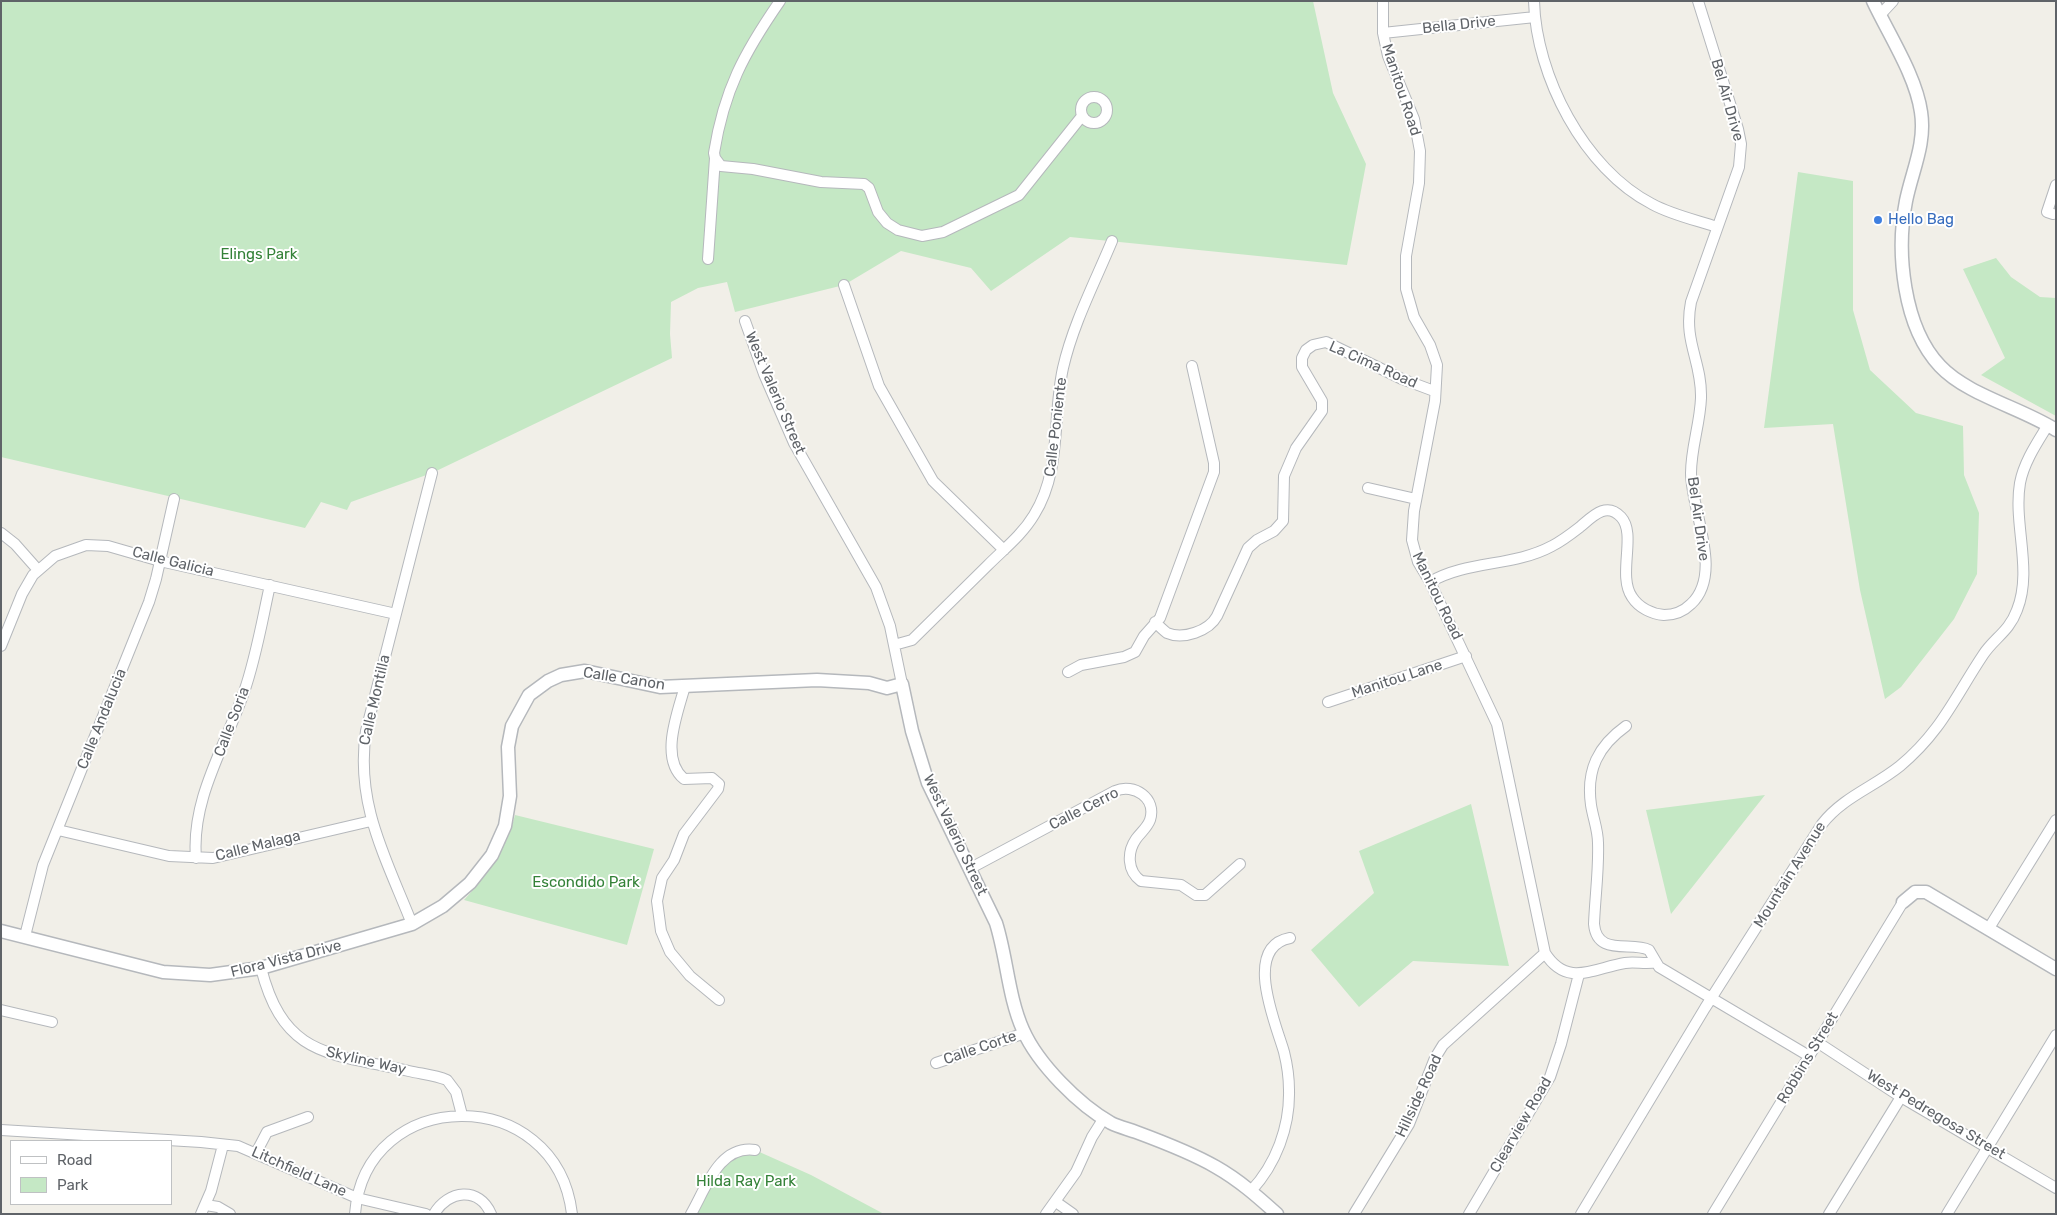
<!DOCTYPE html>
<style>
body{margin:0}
#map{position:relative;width:2057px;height:1215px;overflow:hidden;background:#f1efe8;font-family:Rubik,sans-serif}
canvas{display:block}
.frame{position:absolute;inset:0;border:2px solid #5f6368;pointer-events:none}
.legend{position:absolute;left:10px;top:1140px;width:162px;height:65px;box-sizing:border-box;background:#fff;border:1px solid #bfc1c3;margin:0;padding:6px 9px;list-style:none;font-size:15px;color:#5f6368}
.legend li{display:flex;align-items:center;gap:10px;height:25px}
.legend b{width:25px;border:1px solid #bfc1c3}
</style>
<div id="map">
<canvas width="2057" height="1215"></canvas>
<div class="frame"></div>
<ul class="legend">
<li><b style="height:6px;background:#fff"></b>Road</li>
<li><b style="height:14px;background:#c5e8c5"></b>Park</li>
</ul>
</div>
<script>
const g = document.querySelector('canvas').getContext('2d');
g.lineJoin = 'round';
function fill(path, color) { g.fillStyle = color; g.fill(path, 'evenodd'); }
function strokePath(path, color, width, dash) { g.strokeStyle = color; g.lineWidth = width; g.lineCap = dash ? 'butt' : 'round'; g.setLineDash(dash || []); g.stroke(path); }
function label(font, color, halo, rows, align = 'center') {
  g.font = font + ' Rubik,sans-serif'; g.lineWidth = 4; g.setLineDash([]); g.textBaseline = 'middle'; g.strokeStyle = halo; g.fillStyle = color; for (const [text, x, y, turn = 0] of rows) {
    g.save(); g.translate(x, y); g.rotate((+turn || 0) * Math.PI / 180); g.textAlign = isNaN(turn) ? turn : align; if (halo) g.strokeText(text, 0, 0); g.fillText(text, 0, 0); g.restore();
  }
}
const green = new Path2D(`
 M1,1H1313L1333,93L1366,164L1347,265L1070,237L991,291L971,268L901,251L844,285L735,312L727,282L698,288L671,302L670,334L672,358L432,473L351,502L347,510L321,502L305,528L1,457Z
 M1798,172L1853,181V310L1870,370L1916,413L1963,426L1964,475L1979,513L1977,574L1954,619L1901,687L1885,699L1860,590L1833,424L1764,428Z
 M1996,258L2011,277L2040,297L2056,298V416L1981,375L2005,358L1963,269Z
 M1765,795L1671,914L1646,810Z
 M1471,804L1509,966L1413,961L1359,1007L1311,950L1374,893L1359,851Z
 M515,815L654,849L627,945L464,900C488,874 507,849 515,815Z
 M755,1150L811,1175L884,1214H691L722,1161Z`);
const minor = new Path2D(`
 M780,1C744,53 724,90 714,153L715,158L721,166L753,169L821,182L864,184L869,188L878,212L887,223L898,230L922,236L943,232L1019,195L1082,116
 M1383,1V33L1388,56L1414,119L1420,151L1419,183L1406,256V289L1414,317L1430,345L1437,365L1435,401L1414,511L1412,540L1418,562L1430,582L1497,724L1545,953C1567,988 1594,968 1625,963C1636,961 1646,965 1656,962
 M1534,1C1536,76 1584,169 1652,204C1672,215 1696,220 1717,227
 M1880,15L1893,1
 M1383,33L1535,17
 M1081 110a13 13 0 1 1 26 0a13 13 0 1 1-26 0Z
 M2053,214L2047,212L2056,185
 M708,259L715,158
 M844,285L879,386L933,481L1004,550
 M745,321L764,374L794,443L876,587L890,626L902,684
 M1368,488L1416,499
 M1,533L15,544L38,570
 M1430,582C1468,560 1513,567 1552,546C1562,541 1571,534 1580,527C1592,517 1606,501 1621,517C1637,534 1617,575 1632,597C1639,608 1652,614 1664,615C1674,615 1684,611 1691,604C1724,573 1691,511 1691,473C1691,448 1700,424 1701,398C1702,361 1683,342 1691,302L1739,167L1741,144L1738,129L1698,1
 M1155,622C1159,626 1163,630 1167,633C1183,640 1209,631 1217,616L1248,548L1257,540L1274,531L1283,521L1284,476L1296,448L1322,411V401L1302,367V358L1306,350L1313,345L1326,342L1402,379L1434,391
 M894,645L912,640C937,615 963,590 988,565C1004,549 1022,535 1034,515C1062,470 1052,418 1063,368C1073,324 1095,282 1112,241
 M1,646L22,594L33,575L55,556L86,545L108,546L160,561L396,614
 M1068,672L1081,665L1124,657L1135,652L1144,636L1160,618L1214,472V463L1192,366
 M685,686C678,712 659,758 684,779L712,778L719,784L718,789L684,834L674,860L662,878L657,901L661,931L670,952L690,976L719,1000
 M1328,702L1466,656
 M1626,726C1598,746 1586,770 1591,805C1593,818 1598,830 1598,843C1599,870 1595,897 1594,924C1597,957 1631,941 1649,950L1659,967L1809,1056
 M58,830L169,856L213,858L371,821
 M196,858C191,799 225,747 244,692C256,658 262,621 270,585
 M969,869L1115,791C1134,783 1157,798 1150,820C1147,828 1141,832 1136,839C1127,852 1127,871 1141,881L1181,885L1196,895H1205L1240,864
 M412,924C386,858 355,804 366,731L432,473
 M1989,928L2056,820
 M25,936L43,865L149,602L156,579L174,499
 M261,968C284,1058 330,1053 409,1071C422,1074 435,1075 447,1080L456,1092L462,1115
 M1,1010L52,1022
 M1817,1042L1901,1097L2056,1188
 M936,1063L1025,1033
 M1,1130L201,1142L238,1146L357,1198L426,1214
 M256,1153L267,1132L308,1117
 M1251,1191C1276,1164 1290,1127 1289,1090C1289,1078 1287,1064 1284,1052C1276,1024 1242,947 1290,938
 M1056,1202L1073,1214
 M206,1205L218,1207L230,1214
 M201,1214L211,1191L223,1145
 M355,1214C365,1085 556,1082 572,1214
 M434,1214C448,1190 479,1186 491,1214
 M691,1214C706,1188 719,1145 755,1150
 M1046,1214L1076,1172L1092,1137L1104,1118
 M1354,1214L1409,1124L1435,1058L1443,1045L1545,953
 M1469,1214L1550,1077L1561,1044L1579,974
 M1581,1214L1705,1008L1822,824C1843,797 1874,787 1900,766C1941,732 1955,697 1983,655C1994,638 2009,632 2017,610C2033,570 2013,524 2020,483C2024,462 2037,443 2048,425
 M1713,1214L1903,902
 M1829,1214L1901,1097
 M1947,1214L2056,1035`);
const tertiary = new Path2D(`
 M1873,1C1889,35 1916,76 1921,112C1926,144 1912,171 1906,201C1896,252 1903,327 1940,366C1967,395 2022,408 2056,430
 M1903,902L1915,892H1926L2056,969
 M1,931L163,972L210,975L261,968L412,924L443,906L470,883L492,855L505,826L510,796L508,747L512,726L529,695L548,681L561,675L585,671L660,687L817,680L869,683L887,688L902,684L912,731L928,783L996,923C1007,958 1008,996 1023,1030C1038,1064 1079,1105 1111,1123C1119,1127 1128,1129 1136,1132C1163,1142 1192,1153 1216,1167C1239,1180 1258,1197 1277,1214`);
const markers = [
 [1878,220,5,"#3f7fe0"]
];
const streetNames = [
 ["Bella Drive",1459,25,-6],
 ["Manitou Road",1401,90,72],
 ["Bel Air Drive",1727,100,74],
 ["La Cima Road",1373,365,24],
 ["West Valerio Street",775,393,67],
 ["Calle Poniente",1056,427,-83],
 ["Bel Air Drive",1698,519,82],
 ["Calle Galicia",173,562,14],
 ["Manitou Road",1437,596,64],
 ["Calle Canon",624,679,9],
 ["Manitou Lane",1397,679,-18],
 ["Calle Montilla",375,700,-77],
 ["Calle Andalucia",102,719,-68],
 ["Calle Soria",232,722,-69],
 ["Calle Cerro",1084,809,-27],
 ["West Valerio Street",955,835,65],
 ["Calle Malaga",258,846,-14],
 ["Mountain Avenue",1790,875,-58],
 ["Flora Vista Drive",286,959,-14],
 ["Calle Corte",980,1048,-19],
 ["Robbins Street",1808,1058,-59],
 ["Skyline Way",366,1061,13],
 ["Hillside Road",1419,1096,-65],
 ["West Pedregosa Street",1936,1115,31],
 ["Clearview Road",1521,1125,-60],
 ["Litchfield Lane",299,1172,24]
];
const shopNames = [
 ["Hello Bag",1888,220]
];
const parkNames = [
 ["Elings Park",259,255],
 ["Escondido Park",586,883],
 ["Hilda Ray Park",746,1182]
];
fill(green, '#c5e8c5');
strokePath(minor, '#b5b8bc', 12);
strokePath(tertiary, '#b5b8bc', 15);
strokePath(minor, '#fff', 10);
strokePath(tertiary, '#fff', 12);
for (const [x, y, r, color] of markers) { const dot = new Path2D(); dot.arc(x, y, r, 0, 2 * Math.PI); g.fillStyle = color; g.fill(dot); strokePath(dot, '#fff', 2); }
label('15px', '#5f6368', '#fff', streetNames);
label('15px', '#366cbe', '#fff', shopNames, 'left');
label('15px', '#348238', '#fff', parkNames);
</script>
